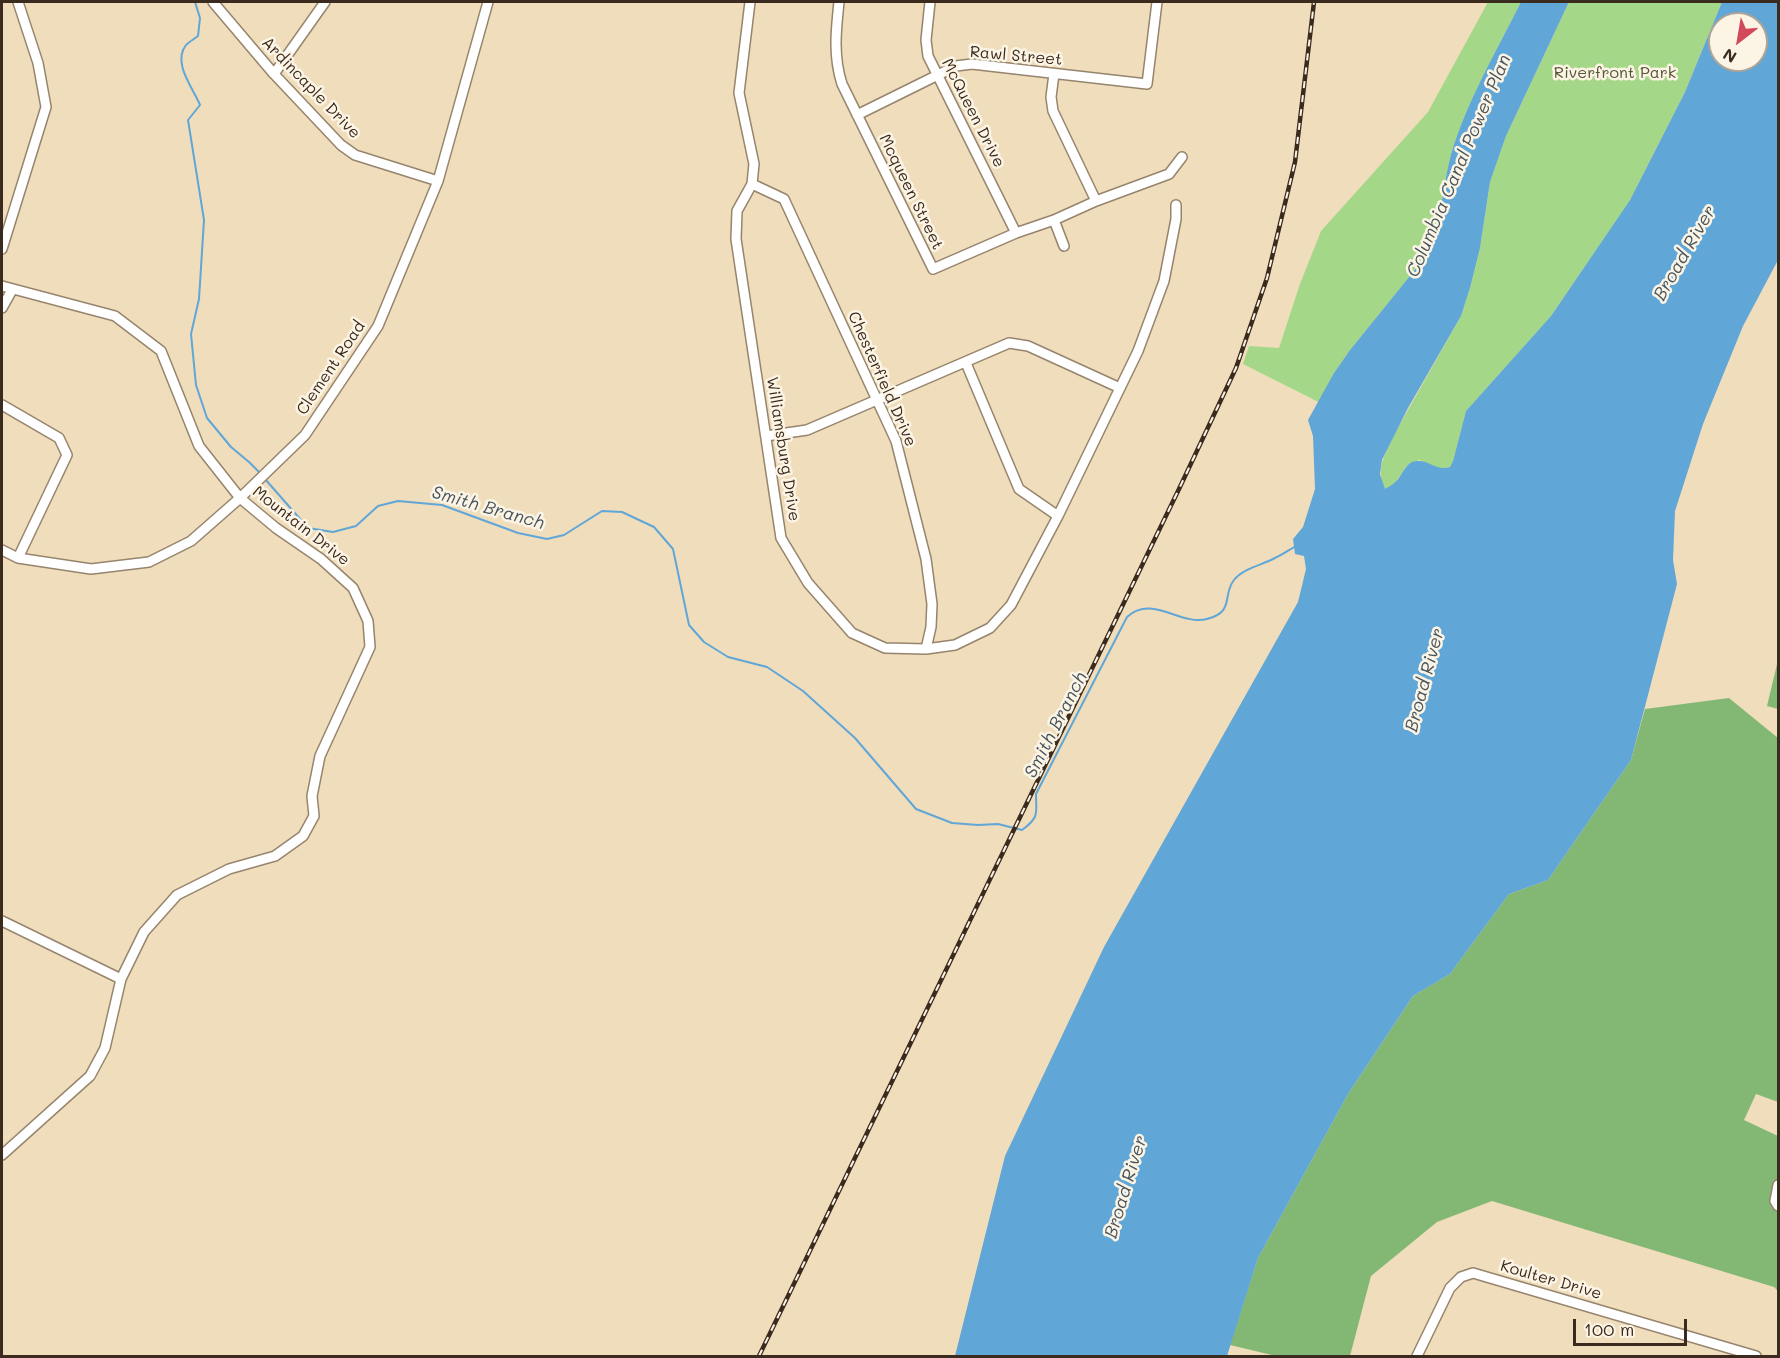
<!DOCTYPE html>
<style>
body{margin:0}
#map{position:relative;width:1780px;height:1358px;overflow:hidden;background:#f0ddbc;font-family:Mali,sans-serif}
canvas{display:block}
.frame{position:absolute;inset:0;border:3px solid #3b2a1e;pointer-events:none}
.north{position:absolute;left:1708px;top:12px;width:60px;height:60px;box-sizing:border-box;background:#fcf5e5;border:2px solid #afa495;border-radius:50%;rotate:211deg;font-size:16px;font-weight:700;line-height:24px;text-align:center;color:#3b2a1e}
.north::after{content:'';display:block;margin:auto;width:21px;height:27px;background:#d1495b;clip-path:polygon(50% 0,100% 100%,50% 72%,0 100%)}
.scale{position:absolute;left:1573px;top:1319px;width:114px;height:27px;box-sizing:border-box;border:3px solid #3b2a1e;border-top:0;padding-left:8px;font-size:18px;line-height:21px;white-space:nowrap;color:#3b2a1e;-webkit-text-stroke:4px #fcf5e5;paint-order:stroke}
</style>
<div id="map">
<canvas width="1780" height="1358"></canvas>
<div class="frame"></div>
<div class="north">N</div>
<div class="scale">100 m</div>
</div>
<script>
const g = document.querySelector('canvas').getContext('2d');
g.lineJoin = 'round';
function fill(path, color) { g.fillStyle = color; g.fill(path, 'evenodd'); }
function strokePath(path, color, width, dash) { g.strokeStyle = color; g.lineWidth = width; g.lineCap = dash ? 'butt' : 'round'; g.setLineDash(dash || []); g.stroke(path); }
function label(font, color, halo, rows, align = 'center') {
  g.font = font + ' Mali,sans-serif'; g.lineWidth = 5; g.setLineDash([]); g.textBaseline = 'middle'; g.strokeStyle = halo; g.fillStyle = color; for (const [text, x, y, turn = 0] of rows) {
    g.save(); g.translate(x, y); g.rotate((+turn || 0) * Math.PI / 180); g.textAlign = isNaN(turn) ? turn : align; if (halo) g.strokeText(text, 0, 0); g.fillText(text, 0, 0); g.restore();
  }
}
const green = new Path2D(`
 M1488,2H1521C1497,50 1468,99 1452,151C1441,189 1443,225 1422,261L1350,350L1334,373L1395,433L1461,316L1470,288L1480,248L1490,182L1506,136L1569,2H1722L1685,92L1630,200L1551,316L1466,411L1453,461L1450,467L1441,469L1419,460L1406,467L1394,484L1384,489C1377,465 1383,461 1392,439L1243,364L1249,346L1279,348L1300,284L1321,231L1428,112Z`);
const forest = new Path2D(`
 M1778,660V709L1767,706Z
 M1729,698L1778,738V1102L1756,1094L1744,1120L1778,1136V1291L1774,1287L1492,1201L1437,1222L1371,1276L1350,1356H1276L1230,1345L1258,1258L1348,1094L1413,996L1450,974L1509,894L1548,880L1631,760L1645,709Z`);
const water = new Path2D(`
 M1521,2H1569L1506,136L1490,182L1480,248L1470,288L1461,316L1408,408L1382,460L1380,474L1385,489C1385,488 1393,485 1393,484C1402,478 1405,461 1417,461C1430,460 1435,471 1450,467L1453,461L1466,411L1551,316L1630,200L1685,92L1722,2H1778V260L1743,326L1703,424L1675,511L1673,560L1677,584L1631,760L1548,880L1509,894L1450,974L1413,996L1348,1094L1258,1258L1227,1356H955L1005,1156L1104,947L1298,602L1306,569L1304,556L1295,554L1293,539L1303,527L1315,489L1313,436L1308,420L1334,373L1350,350L1422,261C1443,225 1441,189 1452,151C1468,99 1497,50 1521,2ZM1720,24H1756V60H1720Z`);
const stream = new Path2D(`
 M195,2L200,18L198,36C194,39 189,42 186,45C172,63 193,88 200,105L188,120L204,220L199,299L191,334L196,385L207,418L231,447L249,462L261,474
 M265,479L308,528L333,532L356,526L378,506L398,501L442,505L518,533L547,539L564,535L602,511L622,512L654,527L673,549L689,625L704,642L728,657L767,667L803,691L855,738L916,809L952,823L978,825L998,824L1022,830C1040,817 1036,813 1036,794L1127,617C1152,594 1180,626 1207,619C1235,612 1222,595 1234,580C1244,568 1262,565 1275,558C1282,555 1289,550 1296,546`);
const minor = new Path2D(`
 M213,2L274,74L341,145L355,155L438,181
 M750,2L739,93L754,164L752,184L737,211L736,239L781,538L808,583L852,633L885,648L926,649L955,645L990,628L1011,605L1058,516L1138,351L1164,281L1176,219V205
 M839,2C836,30 833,56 842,84L933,269L1016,233L1054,220L1096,201L1169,174L1182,157
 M930,2L926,40L928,56L1016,233
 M274,74L325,2
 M1054,74L1051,97L1053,111L1096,201
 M857,115L956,66L972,64L1147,84L1157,2
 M752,184L784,199L896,441L926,559L932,604L931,627L926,649
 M1054,220L1064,246
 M2,249L46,107L38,63L18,2
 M2,286L115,316L161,351L199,446L240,498L276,528L321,559L353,588L368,621L370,647L320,756L312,796L314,816L303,836L275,856L229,869L177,895L144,932L121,979L105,1048L90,1076L2,1155
 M2,308L12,290
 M966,363L1019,489L1058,516
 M2,405L59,438L67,455L18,558
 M766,436L807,430L1009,343L1028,346L1120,388
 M2,550L18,558L91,569L149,562L191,541L240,498L305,435L378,326L438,181L488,2
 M2,921L121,979
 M1778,1185L1775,1201L1778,1206
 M1417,1356L1450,1288L1461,1277L1473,1273L1756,1356`);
const rail = new Path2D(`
 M759,1356L1179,489L1236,368L1267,278L1295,162L1314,2`);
const streetNames = [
 ["Rawl Street",1016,56,5],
 ["Ardincaple Drive",311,88,46],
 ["McQueen Drive",973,113,63],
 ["Mcqueen Street",911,192,64],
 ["Clement Road",331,368,-56],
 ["Chesterfield Drive",882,379,66],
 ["Williamsburg Drive",783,449,81],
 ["Mountain Drive",301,526,38],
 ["Koulter Drive",1551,1280,16]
];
const parkNames = [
 ["Riverfront Park",1615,73]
];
const waterNames = [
 ["Columbia Canal Power Plan",1459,166,-67],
 ["Broad River",1685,253,-60],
 ["Smith Branch",488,508,16],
 ["Broad River",1425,680,-75],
 ["Smith Branch",1056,725,-63],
 ["Broad River",1126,1187,-73]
];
fill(green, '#a4d888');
fill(forest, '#83b874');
fill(water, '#60a6d6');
strokePath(stream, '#60a6d6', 2);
strokePath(minor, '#96846d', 12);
strokePath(minor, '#fff', 9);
strokePath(rail, '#3b2a1e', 4.5);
strokePath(rail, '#fcf5e5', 2, [7]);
label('16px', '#3b2a1e', '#fcf5e5', streetNames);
label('16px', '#555638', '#fcf5e5', parkNames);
label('italic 18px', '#48555e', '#fcf5e5', waterNames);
</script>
